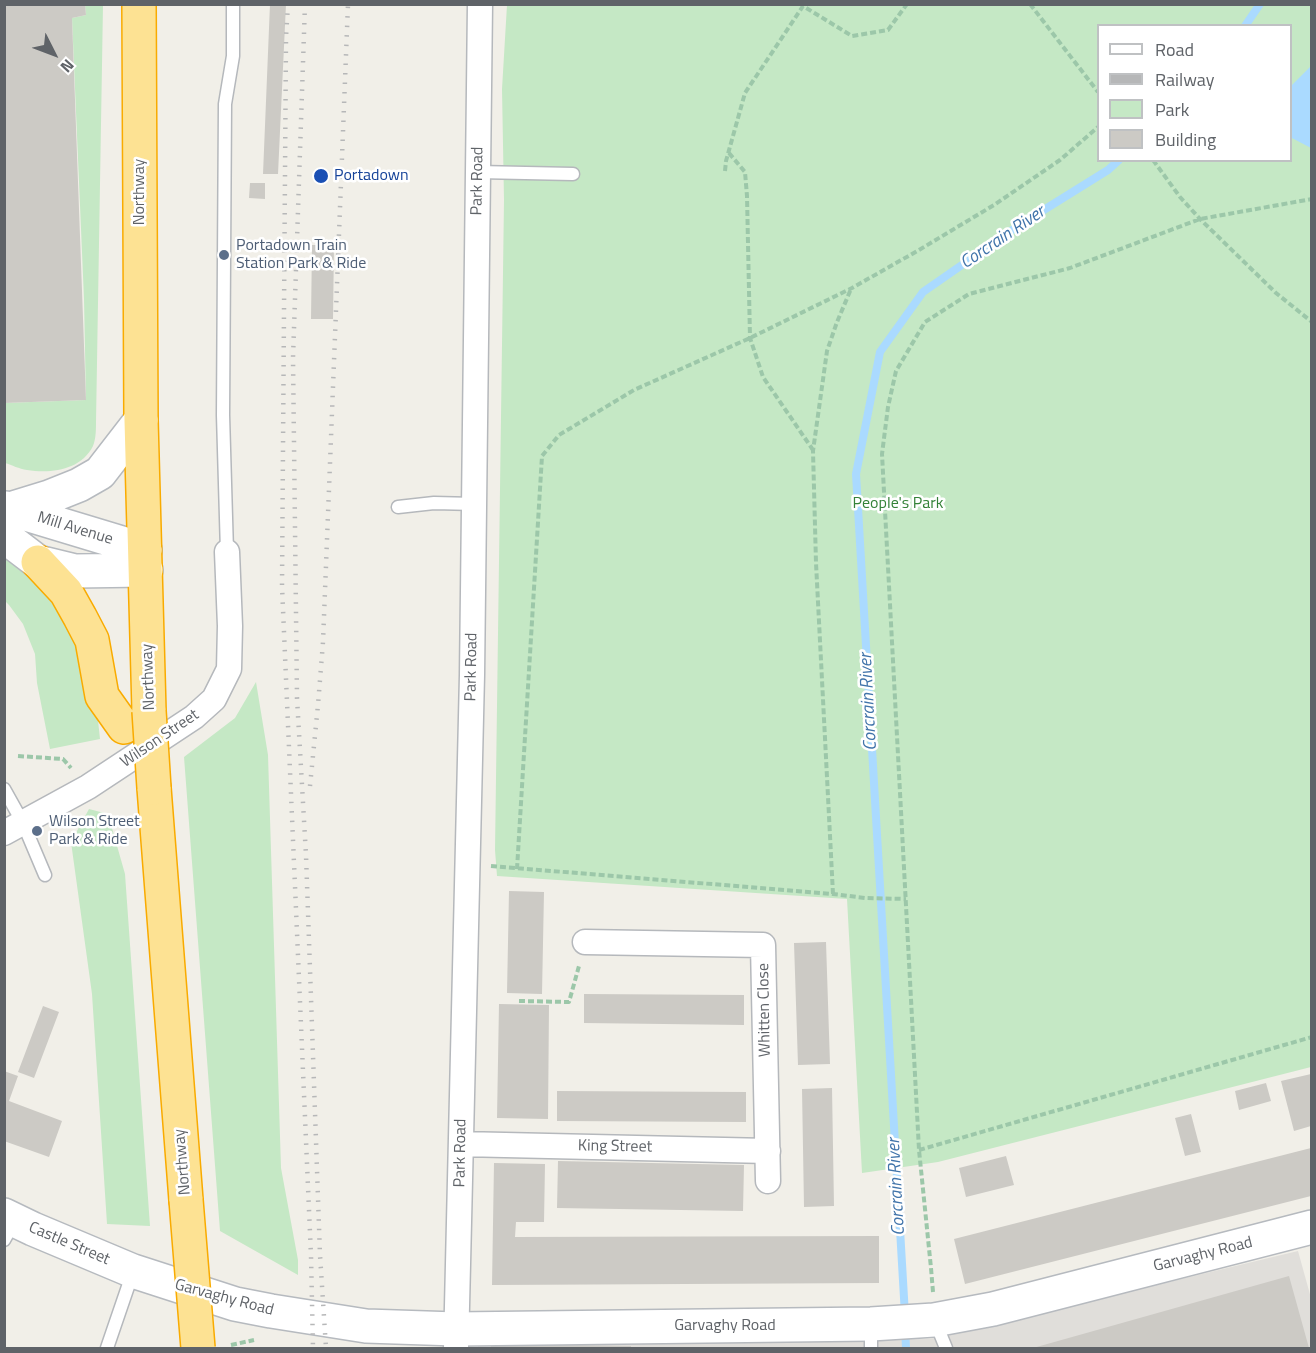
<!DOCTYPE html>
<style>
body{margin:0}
#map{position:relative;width:1316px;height:1353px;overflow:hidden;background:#f1efe8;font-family:"Titillium Web",sans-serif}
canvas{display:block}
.frame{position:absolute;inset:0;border:6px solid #5f6368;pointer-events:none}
.legend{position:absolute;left:1097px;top:24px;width:195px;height:138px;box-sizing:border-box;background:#fff;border:2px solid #bfc1c3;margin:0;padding:8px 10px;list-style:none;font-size:18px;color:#5f6368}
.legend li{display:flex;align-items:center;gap:12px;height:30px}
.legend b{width:30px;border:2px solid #bfc1c3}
.north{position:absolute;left:24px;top:24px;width:60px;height:60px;-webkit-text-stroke:4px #fff;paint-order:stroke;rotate:132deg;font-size:16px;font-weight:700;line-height:24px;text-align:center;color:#5f6368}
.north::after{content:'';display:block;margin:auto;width:21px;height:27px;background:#5f6368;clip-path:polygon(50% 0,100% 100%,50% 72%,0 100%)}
</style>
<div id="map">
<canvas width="1316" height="1353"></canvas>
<div class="frame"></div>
<ul class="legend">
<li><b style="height:8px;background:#fff"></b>Road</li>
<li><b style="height:8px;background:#b6b7b8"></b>Railway</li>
<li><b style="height:16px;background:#c5e8c5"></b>Park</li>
<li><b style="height:16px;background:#cccac5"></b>Building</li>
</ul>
<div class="north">N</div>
</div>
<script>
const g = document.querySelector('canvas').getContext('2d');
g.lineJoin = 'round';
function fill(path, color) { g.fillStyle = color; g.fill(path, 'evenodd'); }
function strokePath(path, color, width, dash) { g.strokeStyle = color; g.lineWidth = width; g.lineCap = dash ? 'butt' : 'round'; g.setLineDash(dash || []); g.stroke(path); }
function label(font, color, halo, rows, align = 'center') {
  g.font = font + ' "Titillium Web",sans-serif'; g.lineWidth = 5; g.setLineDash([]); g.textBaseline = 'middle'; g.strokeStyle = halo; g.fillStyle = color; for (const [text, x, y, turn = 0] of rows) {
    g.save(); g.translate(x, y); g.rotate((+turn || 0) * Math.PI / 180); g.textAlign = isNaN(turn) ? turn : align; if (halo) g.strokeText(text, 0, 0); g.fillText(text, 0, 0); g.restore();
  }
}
const industrial = new Path2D(`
 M1298,1251L1311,1298V1348H478V1342L931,1339Z`);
const green = new Path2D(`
 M85,5H103L96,422C96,429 96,439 93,446C81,470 51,474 27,470C19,469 12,465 5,463L4,403L86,400L84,299L72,18L86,15Z
 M507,5H1311V1067L938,1162L862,1173L847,899L497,876L495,850L504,200L502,89ZM1098,26H1290V160H1098Z
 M4,554L34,572L86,652L96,702L100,739L50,749L37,683L35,654L23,624L9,605L5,601Z
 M256,682L268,755L281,1168L298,1260V1275L220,1231L184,757L235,718Z
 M89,809L108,814L125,874L150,1226L107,1224L92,994L71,842Z`);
const water = new Path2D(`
 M1311,66V148L1290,137L1291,86Z`);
const stream = new Path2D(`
 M1245,26L1260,4
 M905,1315L856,474L880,352L923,292L1018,226L1108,170L1119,160
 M905,1328L906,1348`);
const building = new Path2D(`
 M4,4H85L86,15L72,18L86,400L4,403Z
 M270,4H286L278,174H263Z
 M250,183H265V199L249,198Z
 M312,245H334L333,319H311Z
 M509,891L544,892L542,994L507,993Z
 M826,942L830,1064L798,1065L794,943Z
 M584,994L744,995V1025L584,1023Z
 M499,1004L549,1005L548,1119L497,1118Z
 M43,1006L59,1012L34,1078L18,1072Z
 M4,1071L18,1076L9,1101L62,1121L49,1157L4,1141Z
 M1311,1074V1126L1294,1131L1281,1081Z
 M1266,1083L1271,1101L1239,1110L1235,1091Z
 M832,1088L834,1206L804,1207L802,1089Z
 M557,1091L746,1092V1122L557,1121Z
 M1191,1114L1201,1152L1185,1156L1175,1118Z
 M1311,1148V1196L965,1284L954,1239Z
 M1006,1156L1014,1185L966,1197L959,1168Z
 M558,1161L744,1165L743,1211L557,1208Z
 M494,1163L545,1164L544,1222H516L515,1237L879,1236V1283L492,1285Z
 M1289,1276L1309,1348H1033Z
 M491,1344L631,1346V1348H491Z`);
const path = new Path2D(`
 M1030,4L1098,92
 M729,153L745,172L747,196L750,338L763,377L813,450
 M1153,160L1180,197L1200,219L1276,293L1312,322
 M725,171L726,161L745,93L803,6L852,36L888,30L907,4
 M18,756L63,759L71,768
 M491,866L833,894L865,898L906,899
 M517,869L542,456L559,435L634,390L750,338L852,288L919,250L994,205L1060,160L1098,127
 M833,894L816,563L813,451L827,351L837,322L851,289
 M519,1001L569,1002L579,966
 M919,1150L1312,1037
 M933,1292L931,1268L919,1150L882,454L888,407L896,371L925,322L969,294L1070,268L1200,219L1312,199
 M231,1345L254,1340`);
const lane = new Path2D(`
 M478,172L573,174
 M398,507L434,503L475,504
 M227,552L223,415L225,104L233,56V4
 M4,789L23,823L45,875
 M4,1240L14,1222
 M935,1321L946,1348
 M871,1326V1348
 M107,1348L133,1272`);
const street = new Path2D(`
 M4,833L88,787L194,717L214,699L229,669L230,626L227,552
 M585,942L763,945L768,1181
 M461,1144L768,1151
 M456,1348L472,675L480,4`);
const secondary = new Path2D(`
 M6,508L145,550
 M10,509L49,497L79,485L100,473L141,420
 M4,536L38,562L75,571L146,570
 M4,1215L33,1229L133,1271L235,1304L271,1311L366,1326L456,1329L871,1324L934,1320L993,1309L1312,1227`);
const highway = new Path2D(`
 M139,4L141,420L149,711
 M38,562L66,592L80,617L92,640L102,696L124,727
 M154,788L186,1200`);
const rail = new Path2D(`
 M288,4L286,37L282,586L311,1256L313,1348
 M305,4L293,358L297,698L306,855L320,1255L326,1348
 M310,786L318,705L323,642L348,4`);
const highwayBridge = new Path2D(`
 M149,711L154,788
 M186,1200L198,1348`);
const markers = [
 [321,176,8,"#1a4fb4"],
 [224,255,6,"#5c6f8a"],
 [37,831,6,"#5c6f8a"]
];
const transitNames = [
 ["Portadown",334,176]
];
const streetNames = [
 ["Park Road",478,181,-89],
 ["Northway",140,192,-90],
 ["Mill Avenue",75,529,17],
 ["Park Road",472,667,-89],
 ["Northway",149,677,-92],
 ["Wilson Street",160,739,-34],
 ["Whitten Close",765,1010,-91],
 ["King Street",615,1147,1],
 ["Park Road",461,1153,-89],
 ["Northway",183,1162,-95],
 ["Castle Street",69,1244,23],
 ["Garvaghy Road",1203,1255,-14],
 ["Garvaghy Road",224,1298,15],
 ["Garvaghy Road",725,1326]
];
const serviceNames = [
 ["Portadown Train",236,246],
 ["Station Park & Ride",236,264],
 ["Wilson Street",49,822],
 ["Park & Ride",49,840]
];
const parkNames = [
 ["People's Park",898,504]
];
const waterNames = [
 ["Corcrain River",1003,238,-34],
 ["Corcrain River",869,702,-93],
 ["Corcrain River",897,1187,-93]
];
fill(industrial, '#e0deda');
fill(green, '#c5e8c5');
fill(water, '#aadaff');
strokePath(stream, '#aadaff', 8);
fill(building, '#cccac5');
strokePath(lane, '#b5b8bc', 15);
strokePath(street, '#b5b8bc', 27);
strokePath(secondary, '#b6babf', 36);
strokePath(highway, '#f9ab00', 36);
strokePath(path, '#9cc7a9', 4, [6, 3]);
strokePath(lane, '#fff', 12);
strokePath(street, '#fff', 24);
strokePath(secondary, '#fff', 33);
strokePath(highway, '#fde293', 33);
strokePath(rail, '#b6b7b8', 4.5, [1.5, 8]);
strokePath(highwayBridge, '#f9ab00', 36, []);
strokePath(highwayBridge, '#fde293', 33);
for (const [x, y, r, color] of markers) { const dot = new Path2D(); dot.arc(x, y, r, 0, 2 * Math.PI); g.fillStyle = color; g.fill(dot); strokePath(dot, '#fff', 2); }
label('16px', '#164399', '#fff', transitNames, 'left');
label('16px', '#5f6368', '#fff', streetNames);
label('16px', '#4e5e75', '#fff', serviceNames, 'left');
label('16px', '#348238', '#fff', parkNames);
label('italic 18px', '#4174aa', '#fff', waterNames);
</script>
